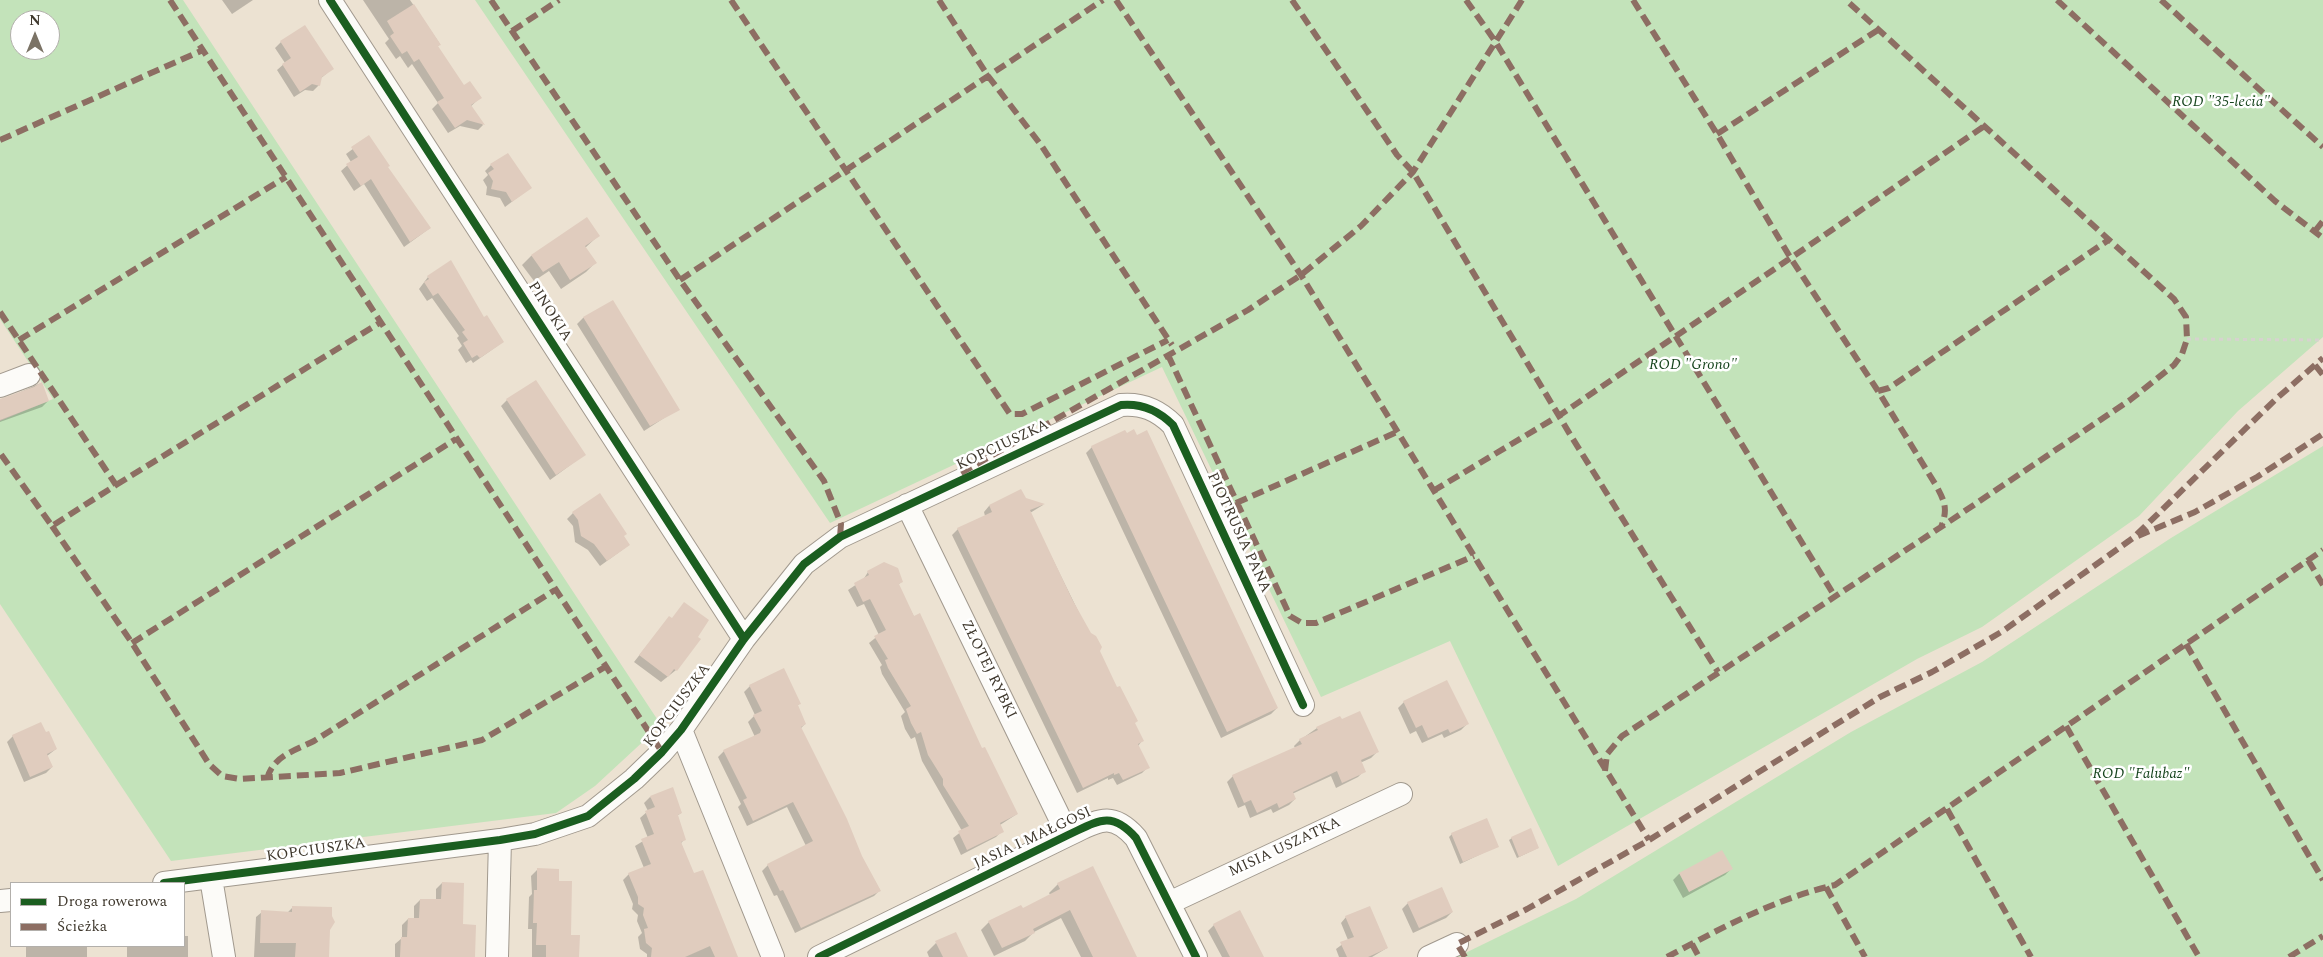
<!DOCTYPE html>
<meta charset="utf-8">
<style>
body{margin:0}
#map{position:relative;width:2323px;height:957px;overflow:hidden;background:#ece2d2;font-family:Spectral,serif}
canvas{display:block}
.legend{position:absolute;left:10px;top:882px;width:175px;height:65px;box-sizing:border-box;background:#fff;border:1px solid #b2afab;margin:0;padding:6px 9px;list-style:none;font-size:15px;color:#3e372c}
.legend li{display:flex;align-items:center;gap:10px;height:25px}
.legend b{width:25px;border:1px solid #b2afab}
.north{position:absolute;left:10px;top:10px;width:50px;height:50px;box-sizing:border-box;background:#fff;border:1px solid #b2afab;border-radius:50%;rotate:0deg;font-size:14px;font-weight:700;line-height:20px;text-align:center;color:#3e372c}
.north::after{content:'';display:block;margin:auto;width:18px;height:22px;background:#7b7366;clip-path:polygon(50% 0,100% 100%,50% 72%,0 100%)}
</style>
<div id="map">
<canvas width="2323" height="957"></canvas>
<ul class="legend">
<li><b style="height:6px;background:#1b5e20"></b>Droga rowerowa</li>
<li><b style="height:6px;background:#8d6e63"></b>Ścieżka</li>
</ul>
<div class="north">N</div>
</div>
<script>
const g = document.querySelector('canvas').getContext('2d');
g.lineJoin = 'round';
function fill(path, color) { g.fillStyle = color; g.fill(path, 'evenodd'); }
function strokePath(path, color, width, dash) { g.strokeStyle = color; g.lineWidth = width; g.lineCap = dash ? 'butt' : 'round'; g.setLineDash(dash || []); g.stroke(path); }
function label(font, color, halo, rows, align = 'center') {
  g.font = font + ' Spectral,serif'; g.lineWidth = 5; g.setLineDash([]); g.textBaseline = 'middle'; g.strokeStyle = halo; g.fillStyle = color; for (const [text, x, y, turn = 0] of rows) {
    g.save(); g.translate(x, y); g.rotate((+turn || 0) * Math.PI / 180); g.textAlign = isNaN(turn) ? turn : align; if (halo) g.strokeText(text, 0, 0); g.fillText(text, 0, 0); g.restore();
  }
}
const green = new Path2D(`
 M0,0H183L661,725L595,786L556,813L171,861L0,604V421L53,399L0,319ZM20,20H50V50H20Z
 M475,0H2323V337L2238,411L2139,516L1982,627L1917,659L1558,866L1450,641L1321,697L1162,367L830,523Z
 M2323,446V957H1457L1576,899L1851,732L1982,662L2171,538Z`);
const shadow = new Path2D(`
 M222,0H253L232,14Z
 M363,0H410L440,44L437,47L463,87L480,98L470,107L483,125L478,130L460,126L448,133L432,109L438,103L412,64L408,68L400,56L396,59L385,43L389,39Z
 M281,42L332,69L320,79L319,85L313,91L305,90L294,97L277,70L285,63L275,48Z
 M369,137L387,168L430,228L404,247L364,184L354,191L341,171L351,162L346,154Z
 M491,165L530,188L505,207L500,198L486,195L487,187L483,180L488,175L485,171Z
 M587,219L598,236L585,248L595,263L586,272L561,289L549,271L534,281L522,265L531,256Z
 M428,277L484,319L503,342L473,363L471,360L466,363L458,350L462,346L457,338L459,336L432,298L427,301L419,289Z
 M612,302L678,409L644,431L577,324L583,318Z
 M41,383L48,401L42,407L0,422V401Z
 M507,400L584,455L550,480L501,406Z
 M1092,447L1277,708L1271,714L1221,738L1086,453Z
 M1021,491L1025,500L1043,505L1030,513L1142,741L1138,746L1148,767L1142,773L1117,785L1113,778L1108,780V778L1077,793L952,535L958,529L985,516L984,512L989,506Z
 M573,513L623,537L629,545L600,566L588,550L575,542L573,526L567,519Z
 M868,572L901,582L898,585L981,750L1017,814L1000,825L1002,831L996,837L961,855L953,838L962,831L922,761L915,737L911,739L905,729L901,716L905,712L882,674L880,667L882,665L869,643L879,635L864,604L857,607L848,590L863,580Z
 M664,624L676,670L661,682L634,662Z
 M750,686L800,703L797,706L805,724L800,729L861,857L880,890L874,896L795,933L777,895L774,896L762,871L768,865L806,846L787,807L747,826L738,807L741,804L718,757L724,751L755,737L748,722L755,715L744,692Z
 M1404,702L1467,724L1461,730L1444,738L1442,734L1422,743L1416,731L1410,734L1398,708Z
 M1317,728L1377,752L1371,758L1360,763L1364,771L1358,777L1336,788L1331,776L1292,794L1295,799L1289,805L1273,813L1271,809L1250,818L1245,805L1238,808L1227,782L1233,776L1295,748L1294,746L1300,740Z
 M13,736L56,749L47,756L52,767L46,773L24,782L7,742Z
 M650,797L681,813L677,816L684,840L681,843L693,875L737,957H647V954L640,949L638,937L642,933L637,921L638,915L632,909L633,904L623,880L629,874L644,868L635,846L648,838L640,818L648,811L644,803Z
 M1452,834L1498,846L1460,864L1449,837Z
 M1512,838L1538,848L1517,858L1509,840Z
 M1722,852L1731,869L1725,875L1683,898L1673,880L1679,874Z
 M537,870L557,882L569,936L578,957H532V929H528L529,897L532,894L531,876Z
 M442,883L474,957H395V944L402,938V925L408,919H414V906L420,900H436V889Z
 M1058,884L1135,957H1081L1061,918L1034,932L1025,941L994,956L981,930L989,922L1022,910L1051,896L1049,893Z
 M1408,903L1452,912L1446,918L1413,933L1402,909Z
 M293,907L328,929L327,957H254L256,917L262,912L287,913Z
 M1346,917L1387,948L1372,957H1339L1336,949L1348,940L1341,923Z
 M1214,925L1263,957H1222L1208,931Z
 M184,936H188V957H127V946H184Z
 M936,943L967,957H929L927,952Z
 M26,946H87V957H26Z`);
const building = new Path2D(`
 M414,4L441,45L438,46L464,85L470,81L482,98L471,105L485,125L467,120L455,128L437,102L444,98L419,59L414,62L407,51L402,54L390,36L394,33L387,21Z
 M305,25L334,69L322,77L320,86L312,84L300,92L282,64L291,58L280,41Z
 M369,135L390,166L388,167L431,228L410,242L371,179L361,186L346,164L358,157L351,147Z
 M508,153L532,188L512,202L506,192L491,189L493,181L488,173L494,169L490,164Z
 M587,217L600,236L585,246L597,263L570,280L559,262L543,272L531,255Z
 M451,260L484,317L487,315L504,342L480,358L477,355L472,358L463,343L468,340L462,332L465,330L438,293L433,296L424,282L429,279L427,276Z
 M613,300L680,410L650,426L583,317Z
 M536,380L586,455L556,475L506,399Z
 M42,382L49,401L0,420V399L34,387Z
 M1134,429L1137,435L1147,430L1278,708L1227,732L1091,446L1125,430L1127,433Z
 M1021,489L1026,498L1045,504L1030,510L1072,599L1091,633L1096,636L1102,647L1100,651L1117,687L1120,686L1138,721L1135,723L1144,741L1138,744L1150,768L1123,780L1119,773L1114,775V773L1083,788L957,528L992,512L989,505Z
 M600,493L627,534L624,536L630,545L607,561L594,544L581,536L578,520L572,512Z
 M884,562L898,568L903,582L899,584L914,616L920,613L982,748L985,747L1018,814L1000,823L1004,832L967,850L958,831L969,826L943,785V779L928,755L921,732L917,734L911,723L906,709L911,706L888,668L885,660L888,659L874,636L886,630L870,599L863,602L854,583L869,575L867,571Z
 M684,602L709,620L698,637L701,639L677,671L674,669L668,677L639,655L669,616L672,618Z
 M784,668L801,704L798,705L806,724L801,727L847,819L862,856L881,891L801,928L783,890L780,891L767,864L813,841L793,802L753,821L743,800L747,798L723,750L760,733L761,730L753,715L762,711L749,685Z
 M1447,680L1469,724L1450,733L1448,729L1428,738L1422,725L1416,728L1403,701Z
 M1360,711L1379,752L1361,760L1366,772L1342,783L1337,771L1293,792L1296,799L1279,808L1277,803L1257,813L1251,800L1244,803L1232,775L1302,744L1299,739L1318,730L1316,727L1340,716L1342,719Z
 M41,722L46,732L49,731L57,749L47,754L53,767L30,777L12,735Z
 M673,787L682,813L678,815L686,840L681,842L694,873L703,870L738,957H715L710,946L685,957H651L652,948L646,943L644,929L648,928L643,915L644,908L638,904V897L628,873L651,864L641,839L654,834L645,811L655,807L650,796Z
 M1487,818L1499,847L1463,862L1451,833Z
 M1531,828L1539,848L1519,857L1511,837Z
 M1722,850L1733,869L1689,892L1679,873Z
 M1093,866L1137,957H1093L1070,910L1033,929L1035,933L1002,948L988,921L1021,905L1023,908L1060,889L1057,883Z
 M537,868L559,869V881H572L571,935H580L579,957H546V945H536L537,923H533L534,890H537Z
 M442,882L464,883L463,924L476,925L475,957H400L401,937H407L408,918H419L420,899H441Z
 M1442,887L1453,912L1419,928L1407,902Z
 M292,906L332,907V916L335,922L330,930L329,957H295L296,943H260L261,910L292,912Z
 M1370,906L1388,948L1368,957H1347L1340,942L1354,937L1345,916Z
 M1240,910L1264,957H1230L1213,924Z
 M956,932L968,957H943L935,941Z`);
const path = new Path2D(`
 M2187,339L2323,340`);
const minor = new Path2D(`
 M330,0L744,639
 M0,386L29,375
 M907,505L1068,835
 M681,730L773,957
 M211,878L224,957
 M164,883L500,840L535,834L588,816L634,779L662,752L681,730L744,639L804,564L840,537L1121,405C1142,403 1158,410 1173,425L1303,705
 M0,901L11,900
 M1169,903L1401,794
 M497,957L500,840
 M819,957L1068,835C1098,821 1111,810 1136,838L1196,957
 M1429,957L1457,944`);
const quiet = new Path2D(`
 M170,0L662,752
 M491,0L680,280L824,481L841,524L840,537
 M731,0L1010,414H1022L1168,340
 M939,0L988,76L1041,145L1172,345
 M1116,0L1301,275L1649,840
 M1292,0L1397,155L1413,172L1571,436L1718,672
 M1466,0L1495,41L1834,595
 M1633,0L1717,134L1790,257L1878,391L1937,487C1945,502 1948,510 1941,527
 M2057,0L2275,201L2323,238
 M2161,0L2323,147
 M512,31L559,0
 M1717,134L1878,30
 M0,140L203,50
 M2315,231L2323,221
 M680,280L1103,0
 M0,312L116,485L52,526L0,453
 M19,340L286,177
 M1168,355L1290,616L1302,623H1316L1474,556
 M2315,365L2323,375
 M1878,391L1889,388L2110,239
 M961,473L1248,310L1301,275L1361,226L1413,172L1522,0
 M116,485L381,322
 M1433,491L1560,415L1983,127
 M1236,503L1397,432
 M52,526L132,643L209,764L222,776L240,779L340,773L482,740L605,667
 M2138,536L2195,512L2257,477L2323,434
 M2308,560L2323,585
 M132,643L456,439
 M2186,644L2323,880
 M2066,726L2199,957
 M1605,771L1607,754L1622,736L1941,527L2130,400L2174,365L2182,354L2187,339L2186,317L2174,299L1846,0
 M267,779C273,756 294,751 314,741L555,590
 M1947,809L2031,957
 M1826,887L1865,957
 M1692,944L1699,957
 M1465,957L1457,944L1527,909L1649,840L1880,697L1932,672L2003,631L2133,538L2276,399L2323,358
 M1667,957C1721,928 1775,899 1835,885L2323,550
 M2289,957L2323,936`);
const cycleway = new Path2D(`
 M330,0L744,639
 M164,883L500,840L535,834L588,816L634,779L662,752L681,730L744,639L804,564L840,537L1121,405C1142,403 1158,410 1173,425L1303,705
 M819,957L1068,835C1098,821 1111,810 1136,838L1196,957`);
const parkNames = [
 ["ROD \"35-lecia\"",2221,103],
 ["ROD \"Grono\"",1693,366],
 ["ROD \"Falubaz\"",2141,775]
];
const streetNames = [
 ["PINOKIA",549,312,57],
 ["KOPCIUSZKA",1003,446,-25],
 ["PIOTRUSIA PANA",1238,533,65],
 ["ZŁOTEJ RYBKI",988,670,64],
 ["KOPCIUSZKA",678,706,-53],
 ["JASIA I MAŁGOSI",1033,839,-25],
 ["MISIA USZATKA",1285,848,-25],
 ["KOPCIUSZKA",316,851,-8]
];
fill(green, '#c3e3ba');
fill(shadow, '#0003');
fill(building, '#e0ccbe');
strokePath(minor, '#a1998e', 24);
strokePath(path, '#d6d3ce', 3, [4, 4]);
strokePath(minor, '#fcfbf8', 22);
strokePath(quiet, '#8d6e63', 6, [12, 6]);
strokePath(cycleway, '#1b5e20', 8);
label('italic 15px', '#17451e', '#fff', parkNames);
label('15px', '#3e372c', '#fff', streetNames);
</script>
